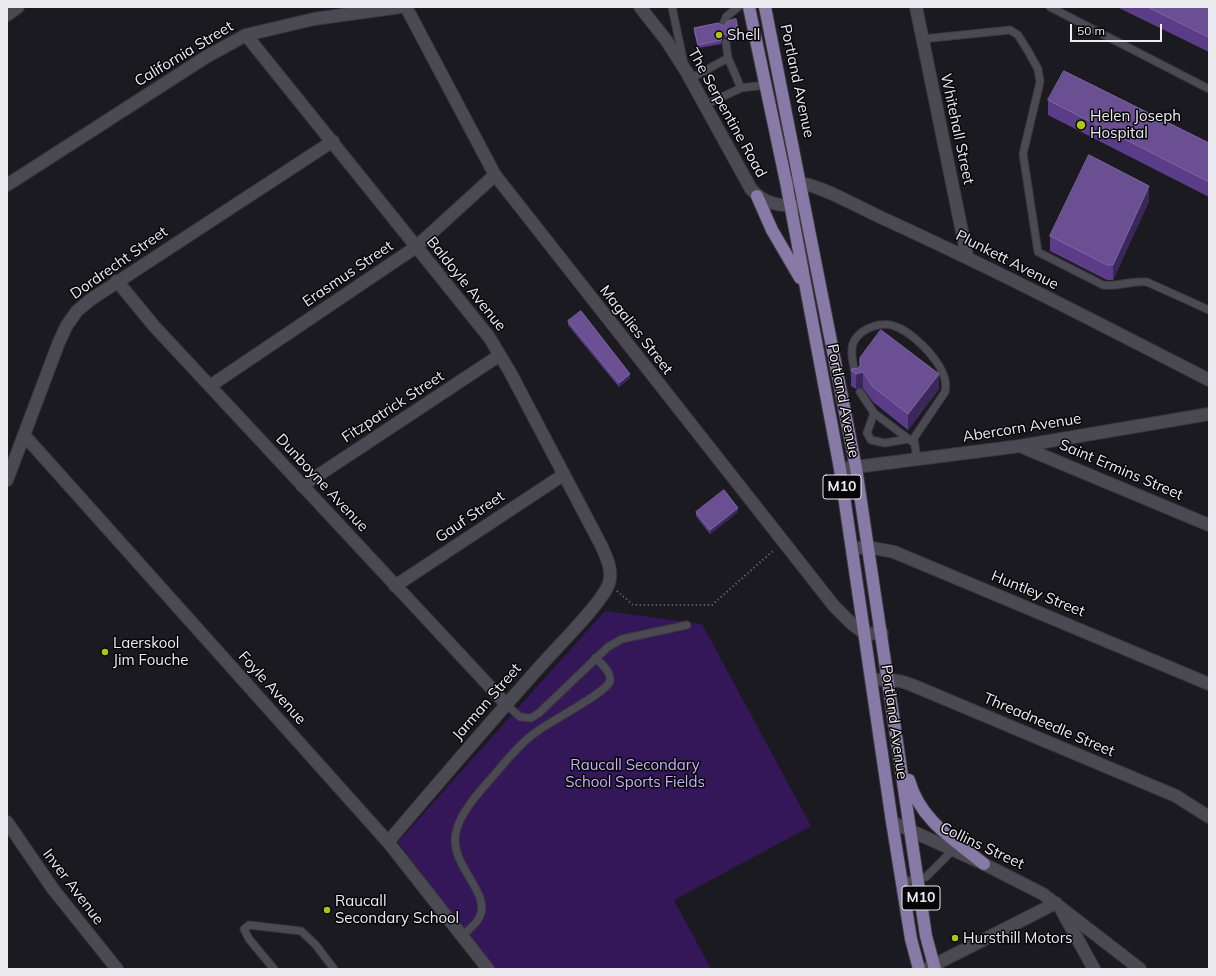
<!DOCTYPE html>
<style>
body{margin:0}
#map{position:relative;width:1216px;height:976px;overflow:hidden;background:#1c1a21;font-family:Mulish,sans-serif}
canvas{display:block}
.frame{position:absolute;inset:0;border:8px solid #ecebf0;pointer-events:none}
.scale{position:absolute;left:1070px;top:24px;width:92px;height:18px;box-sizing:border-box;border:2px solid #ecebf0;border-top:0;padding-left:5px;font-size:12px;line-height:14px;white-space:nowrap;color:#ecebf0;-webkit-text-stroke:3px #060608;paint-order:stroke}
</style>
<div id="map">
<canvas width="1216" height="976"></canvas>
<div class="frame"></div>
<div class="scale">50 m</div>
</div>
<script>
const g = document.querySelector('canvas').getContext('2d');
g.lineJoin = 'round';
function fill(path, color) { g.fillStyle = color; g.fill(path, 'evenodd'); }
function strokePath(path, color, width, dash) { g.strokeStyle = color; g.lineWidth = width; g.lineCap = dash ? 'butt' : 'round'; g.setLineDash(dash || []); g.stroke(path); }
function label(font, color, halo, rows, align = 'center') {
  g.font = font + ' Mulish,sans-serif'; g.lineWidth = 3; g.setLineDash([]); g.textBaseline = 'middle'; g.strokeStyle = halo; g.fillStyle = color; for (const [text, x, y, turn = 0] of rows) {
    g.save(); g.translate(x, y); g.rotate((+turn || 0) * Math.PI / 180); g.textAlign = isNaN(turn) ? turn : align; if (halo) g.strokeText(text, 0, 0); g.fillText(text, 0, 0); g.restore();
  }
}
const green = new Path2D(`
 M605,611L702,624L811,826L674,900L711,969H492L398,842Z`);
const path = new Path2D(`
 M617,591L633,605H712L774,550`);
const lane = new Path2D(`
 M672,7L684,64
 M1050,7L1209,89
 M723,25L726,17L738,7
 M922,39L1010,30L1018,35L1028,51L1038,69L1040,82L1023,154L1038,252L1103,285C1118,287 1133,280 1147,282L1209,310
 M726,43L728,58L741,88L765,85
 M690,79L728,58
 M705,105L741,88
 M856,377C854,368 851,358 852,349C852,342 857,336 862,332C873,325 886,322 897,327C917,335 951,370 945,392L914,438L917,460
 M860,392L874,413L914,443
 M874,413L867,433L871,440L885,443L908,439
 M506,704L520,717L531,718L539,713L608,647L622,639L687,625
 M902,882L926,877L953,850
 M462,936C468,930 477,924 480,916C491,892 448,864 456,832C461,809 486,785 500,768C512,754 524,740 539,730C553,720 603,694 609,683C614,674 601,663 595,658
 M274,969L249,939L244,929L249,925L301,931L315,944L334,969`);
const street = new Path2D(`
 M406,7L495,175L834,606L851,623L865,634L882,633
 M640,7L666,40L686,71L751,189C764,204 781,207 801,205
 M916,7L967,256
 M7,15L18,7
 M246,35L489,337L510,372L601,545C606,556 613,570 609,583C604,601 558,646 544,662C491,721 439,782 388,842
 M791,182C814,181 858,207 880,217C992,268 1100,324 1209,380
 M7,185L206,57L246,35L314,19L400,7
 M117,281L154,326L506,704
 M210,386L416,247L495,175
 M24,435L388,842L488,969
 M1020,446L1209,525
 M840,469L1020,446L1209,414
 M7,480L59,342L67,325L77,311L90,300L333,141
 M302,486L500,355
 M852,549L868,547L894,552L1209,684
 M395,586L563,475
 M872,680C887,679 898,679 912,685L1176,796L1209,817
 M7,822L53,889L117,969
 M926,969L1056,903`);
const secondary = new Path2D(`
 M892,822L984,864L1043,894L1140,969
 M1062,911L1094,969`);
const primary = new Path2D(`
 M749,7L786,182L840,469L892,822L911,939L919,969
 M765,7L856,468L926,936L935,969
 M757,196L772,230L800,278
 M909,780C920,820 953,839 984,864`);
const wall = new Path2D(`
 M1117,7H1209V52Z
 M718,23L739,40L731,42L728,39L725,38L722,41L721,44L698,48L694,32V28Z
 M1048,100L1209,143V197L1048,115Z
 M1149,201L1113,280H1107L1050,251V236Z
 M568,321L630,378L619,387L568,325Z
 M851,370L939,389L908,430L873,402L863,388L856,389L851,386Z
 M696,512H738L710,534L696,516Z`);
const shadedWall = new Path2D(`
 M725,34V38L722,41L721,44L722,37Z
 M739,36V40L731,42V38Z
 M1149,186V201L1113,280V265Z
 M863,372V388L856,389V374Z
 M630,374V378L619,387V383Z
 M939,374V389L908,430V414Z
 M738,508V512L710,534V530Z`);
const building = new Path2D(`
 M1148,7H1209V37Z
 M736,19L739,36L731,38L728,35L725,34L722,37L721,40L698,45L694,28L718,23L724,26L728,21Z
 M1064,71L1209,143V182L1048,100Z
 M1089,155L1149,186L1113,265H1107L1050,236Z
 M581,311L630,374L619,383L568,321Z
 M881,330L939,374L908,414L873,387L863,372L856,374L851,370L853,368L857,369L860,366V358Z
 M724,490L738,508L710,530L696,512Z`);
const markers = [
 [719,35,4,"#adc610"],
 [1081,125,5,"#adc610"],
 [105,652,4,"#adc610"],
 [327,910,4,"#adc610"],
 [955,938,4,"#adc610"]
];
const shields = [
 [842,487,38],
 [921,898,38]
];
const shieldNames = [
 ["M10",842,487],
 ["M10",921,898]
];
const poiNames = [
 ["Shell",727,35],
 ["Helen Joseph",1090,116],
 ["Hospital",1090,133],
 ["Laerskool",113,643],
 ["Jim Fouche",113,660],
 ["Raucall",335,901],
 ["Secondary School",335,918],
 ["Hursthill Motors",963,938]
];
const streetNames = [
 ["California Street",184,54,-31],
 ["Portland Avenue",797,81,78],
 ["The Serpentine Road",727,113,61],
 ["Whitehall Street",957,129,78],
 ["Plunkett Avenue",1007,260,27],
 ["Dordrecht Street",119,263,-35],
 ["Erasmus Street",348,274,-34],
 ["Baldoyle Avenue",466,284,51],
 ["Magalies Street",636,330,52],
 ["Portland Avenue",843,401,79],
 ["Fitzpatrick Street",393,407,-33],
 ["Abercorn Avenue",1022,428,-9],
 ["Saint Ermins Street",1121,470,23],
 ["Dunboyne Avenue",322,483,47],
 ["Gauf Street",470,517,-34],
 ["Huntley Street",1038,594,22],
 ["Foyle Avenue",272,688,48],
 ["Jarman Street",487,702,-49],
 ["Portland Avenue",894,722,82],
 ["Threadneedle Street",1049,725,23],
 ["Collins Street",982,846,25],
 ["Inver Avenue",73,887,53]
];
const parkNames = [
 ["Raucall Secondary",635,765],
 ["School Sports Fields",635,782]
];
fill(green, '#341759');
strokePath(lane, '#39383d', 9);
strokePath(street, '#39383d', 14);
strokePath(secondary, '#39383d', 14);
strokePath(primary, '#39383d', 14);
strokePath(path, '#78767d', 2, [1, 3]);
strokePath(lane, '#4b4951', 7);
strokePath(street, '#4b4951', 12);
strokePath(secondary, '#4b4951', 12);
strokePath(primary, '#887aa6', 12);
fill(wall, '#5b3c88');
fill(shadedWall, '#3b275a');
fill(building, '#6b4f93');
strokePath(building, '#7f67a2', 1);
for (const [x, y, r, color] of markers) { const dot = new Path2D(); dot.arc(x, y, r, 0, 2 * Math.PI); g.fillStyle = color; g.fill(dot); strokePath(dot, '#060608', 1.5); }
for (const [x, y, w] of shields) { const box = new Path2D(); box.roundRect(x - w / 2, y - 12, w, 24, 3); g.fillStyle = '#060608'; g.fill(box); strokePath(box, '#ecebf0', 1); }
label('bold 14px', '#ecebf0', null, shieldNames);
label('15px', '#ecebf0', '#060608', poiNames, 'left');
label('15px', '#ecebf0', '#060608', streetNames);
label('15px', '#c6b1f4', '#060608', parkNames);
</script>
